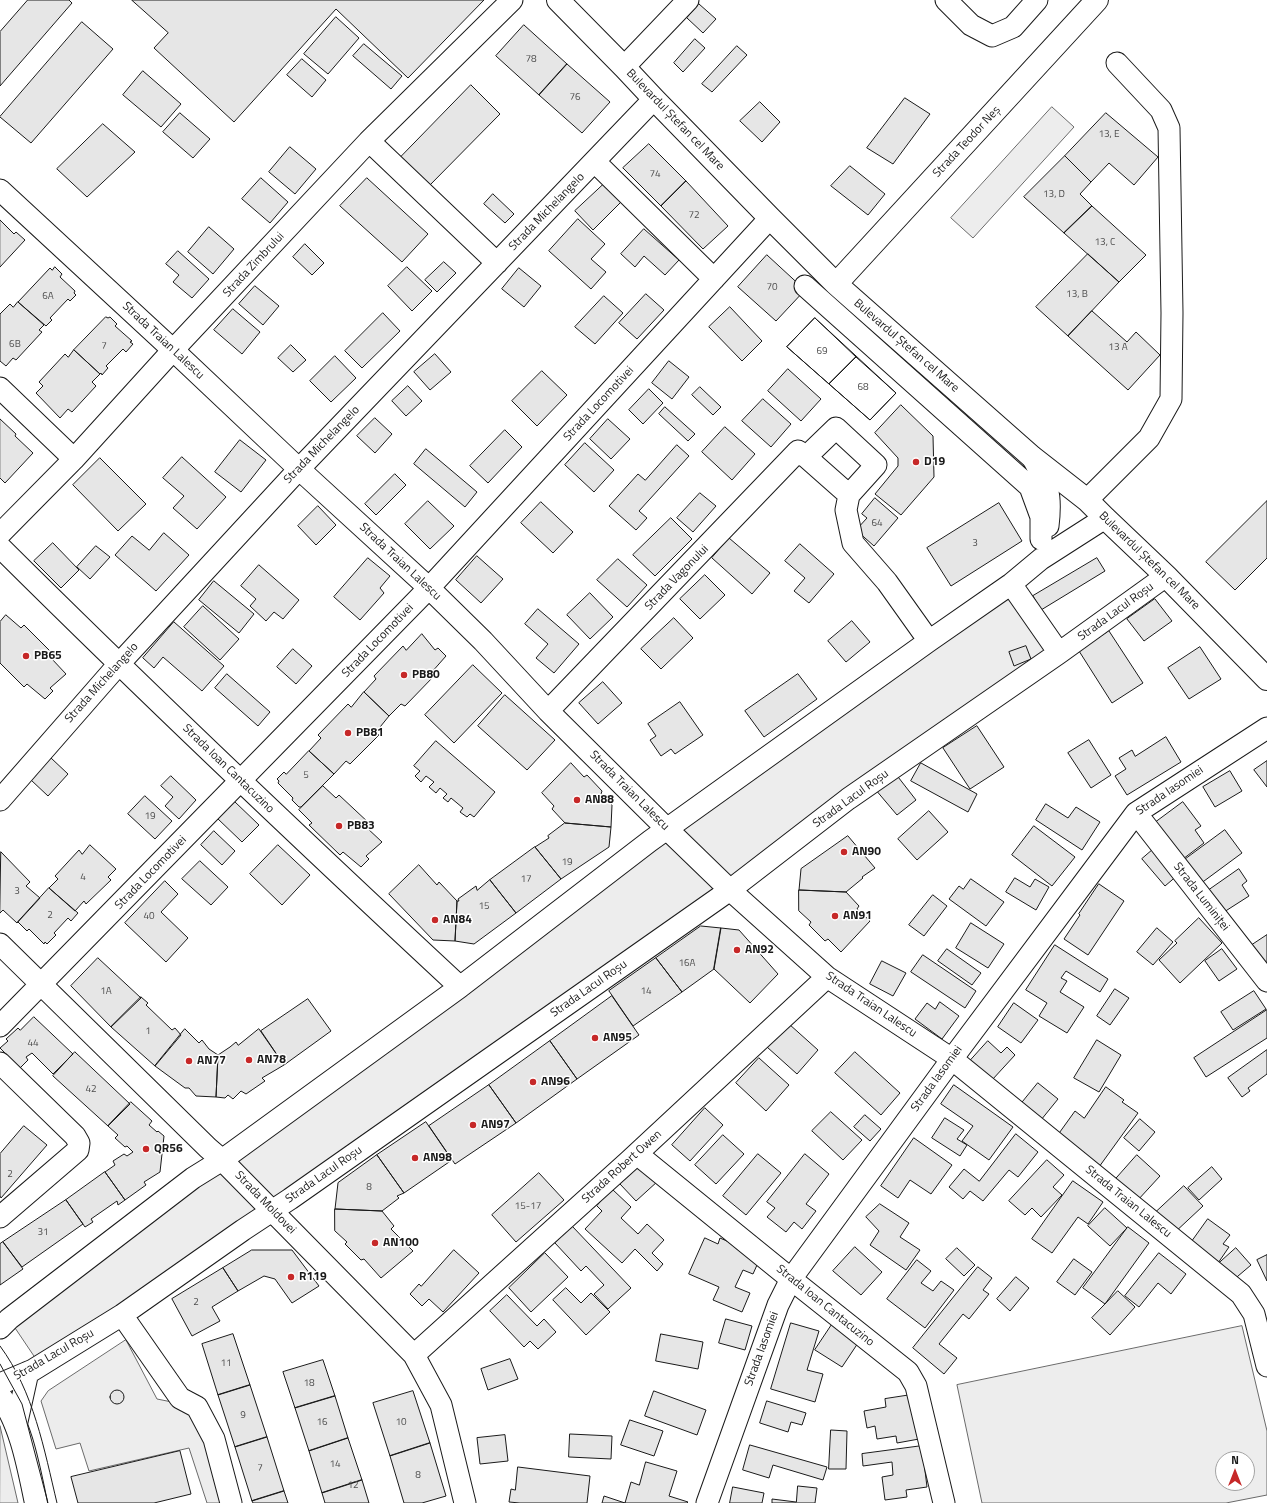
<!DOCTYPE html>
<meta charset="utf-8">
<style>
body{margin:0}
#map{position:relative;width:1267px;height:1503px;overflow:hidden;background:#fff;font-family:"Titillium Web",sans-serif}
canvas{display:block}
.north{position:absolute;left:1215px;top:1451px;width:40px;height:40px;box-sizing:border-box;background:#fff;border:1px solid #a3a3a3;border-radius:50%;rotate:0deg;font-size:11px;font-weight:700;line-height:16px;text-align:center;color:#1a1a1a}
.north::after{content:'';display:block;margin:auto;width:14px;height:18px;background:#c62828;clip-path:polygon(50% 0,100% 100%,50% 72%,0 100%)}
</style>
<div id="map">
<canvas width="1267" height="1503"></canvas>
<div class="north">N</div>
</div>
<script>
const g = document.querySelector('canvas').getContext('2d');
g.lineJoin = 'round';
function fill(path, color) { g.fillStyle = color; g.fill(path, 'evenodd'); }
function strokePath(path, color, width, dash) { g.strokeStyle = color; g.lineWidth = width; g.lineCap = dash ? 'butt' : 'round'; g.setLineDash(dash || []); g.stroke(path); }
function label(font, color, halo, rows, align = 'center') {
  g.font = font + ' "Titillium Web",sans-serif'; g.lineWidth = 3; g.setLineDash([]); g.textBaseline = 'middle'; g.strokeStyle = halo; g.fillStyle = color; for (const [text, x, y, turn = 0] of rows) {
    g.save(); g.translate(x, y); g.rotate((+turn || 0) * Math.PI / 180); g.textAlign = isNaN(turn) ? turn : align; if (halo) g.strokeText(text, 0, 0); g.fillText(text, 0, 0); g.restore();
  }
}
const built = new Path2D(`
 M1052,107L1074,127L973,238L951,218Z
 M1011,584L1059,653L40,1365L9,1319Z
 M1242,1326L1267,1431V1495L1226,1503H982L957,1385ZM1223,1459H1247V1483H1223Z
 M126,1340L157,1399L187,1405L210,1442L227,1503H207L189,1448L89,1471L80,1443L56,1449L41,1401L48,1391Z
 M0,1426L18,1503H0Z`);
const building = new Path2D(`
 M28,0H69L72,3L0,86V32Z
 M132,0H484L408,78L336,9L234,122L154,48L168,33Z
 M699,4L716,19L703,33L687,18Z
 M336,17L359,38L328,74L304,54Z
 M82,22L113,49L31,143L0,117Z
 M524,25L567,64L539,95L496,56Z
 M695,39L705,48L683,72L674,63Z
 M364,44L402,76L391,89L353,56Z
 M737,46L747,55L712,92L702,84Z
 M302,59L326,80L312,97L287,75Z
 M567,64L610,102L582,133L539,95Z
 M143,71L181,104L161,127L123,95Z
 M471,85L500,114L429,186L400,158Z
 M905,98L930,114L893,164L867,148Z
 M760,102L780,122L762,142L740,121Z
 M180,113L210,139L193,158L163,132Z
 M1106,113L1158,157L1134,185L1109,163L1091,182L1065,156Z
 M103,124L135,152L87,197L57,169Z
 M649,144L686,181L661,206L623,168Z
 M290,147L316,169L295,194L269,172Z
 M1065,156L1091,182L1080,194L1092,206L1064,233L1024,197Z
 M850,166L885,194L868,215L831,186Z
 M261,178L288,202L270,223L242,199Z
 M367,178L428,234L402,262L340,206Z
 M686,181L728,226L703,249L661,206Z
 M604,184L621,202L593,230L575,211Z
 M493,194L514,214L505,223L484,204Z
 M1092,206L1146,255L1119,282L1064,233Z
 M578,219L605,244L591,259L606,272L591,289L549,251Z
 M0,220L14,234L16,232L25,240L0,267Z
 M209,227L234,249L213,274L188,252Z
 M644,229L679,260L665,275L644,256L635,267L621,254Z
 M305,244L324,263L312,275L293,257Z
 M178,251L209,279L192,298L173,282L179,275L166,264Z
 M1088,254L1119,282L1068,336L1036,307Z
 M767,255L805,290L776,321L738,287Z
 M444,262L456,273L437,292L425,280Z
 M55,267L62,274L60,277L75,291L74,293L76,295L70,301L68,299L50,318L52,320L46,326L18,302L50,268L52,270Z
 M407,267L432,291L412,311L388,286Z
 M519,268L541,286L524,307L502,289Z
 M255,286L279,306L263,325L239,304Z
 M646,294L664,310L637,339L619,323Z
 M604,296L623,313L595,344L575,327Z
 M18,302L44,325L39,330L42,332L16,360L13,358L6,366L0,361V314L10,304L13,307Z
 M730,307L762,341L742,361L709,327Z
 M233,309L260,332L242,354L214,330Z
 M1092,311L1127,342L1136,332L1160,355L1128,390L1068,336Z
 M383,313L400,331L362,368L345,351Z
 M106,317L108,318L110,317L117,324L115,326L132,341L130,342L133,344L126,352L123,349L106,366L108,368L102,375L101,373L100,374L74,350Z
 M815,318L896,393L870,420L787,347Z
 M815,318L856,357L829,384L787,347Z
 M291,345L306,360L293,372L278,358Z
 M74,350L100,374L92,382L96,386L72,412L68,409L60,418L36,393L43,386L39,382L65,354L68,357Z
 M435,354L451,372L430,390L414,372Z
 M335,356L356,378L331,402L310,381Z
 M856,357L896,393L870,420L829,384Z
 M669,361L689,377L672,399L652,383Z
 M788,369L821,399L801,421L768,391Z
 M542,371L567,395L537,426L512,401Z
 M408,386L422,401L406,416L392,401Z
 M700,387L721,407L713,415L692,395Z
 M649,389L663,403L643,424L629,410Z
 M763,399L791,424L771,447L742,421Z
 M901,405L933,436L934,477L901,515L875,494L898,466V458L875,433Z
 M665,407L695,434L688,441L659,414Z
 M375,418L392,434L375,453L357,436Z
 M0,419L16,434L15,436L33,453L5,483L0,478Z
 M608,419L630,439L611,459L590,439Z
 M725,427L755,454L732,480L702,452Z
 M505,430L522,447L488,483L470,466Z
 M240,440L266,460L241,492L215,472Z
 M585,443L614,470L594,492L565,465Z
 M677,445L689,456L639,511L647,518L636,530L609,506L638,474L645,480Z
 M426,449L477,492L465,507L414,464Z
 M182,457L226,497L197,529L173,508L184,496L163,478Z
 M100,458L146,504L118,531L73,485Z
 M395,474L406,485L376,515L365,504Z
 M700,493L716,506L693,532L677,518Z
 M875,498L898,518L874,546L856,530L867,518L862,514Z
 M428,501L454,526L430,549L405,524Z
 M1267,501V558L1235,590L1206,562Z
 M541,502L573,532L553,553L521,523Z
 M999,503L1022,541L951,586L927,548Z
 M318,506L336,525L316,545L298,526Z
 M671,518L692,539L655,576L633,555Z
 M164,533L189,555L156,591L115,555L132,536L149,550Z
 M729,538L770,573L752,594L712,558Z
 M53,543L79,570L61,588L34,561Z
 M800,544L834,574L809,603L794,591L805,578L785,561Z
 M96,546L110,557L90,579L77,567Z
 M477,556L503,579L481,603L456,580Z
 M368,558L390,576L380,588L384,593L360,620L334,597Z
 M1097,558L1105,571L1041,610L1033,596Z
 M618,559L647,585L627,607L597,580Z
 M259,565L299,600L283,619L274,612L266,621L250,606L256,599L241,586Z
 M705,575L725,595L700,619L680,599Z
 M214,581L254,614L239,633L199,600Z
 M590,593L613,617L590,639L567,615Z
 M1155,599L1172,621L1144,641L1127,619Z
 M203,606L239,639L220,660L184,627Z
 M538,609L579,644L554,673L536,658L548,644L525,624Z
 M6,615L21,628L24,625L54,655L51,658L66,674L50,688L53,691L45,699L27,684L24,687L0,663V622Z
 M674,618L693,638L661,669L641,649Z
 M852,621L870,642L846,662L828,641Z
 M174,622L224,666L202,691L163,657L154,668L143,658Z
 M1109,631L1143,683L1112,703L1079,651Z
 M422,634L435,650L438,648L446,656L431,673L434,676L405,706L401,704L389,716L364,692L376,679L374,676L403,646L406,650Z
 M1026,646L1031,659L1014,666L1009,652Z
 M1200,647L1221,679L1189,699L1168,668Z
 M293,649L312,666L296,684L277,667Z
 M473,665L502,693L454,743L425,715Z
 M227,674L270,712L258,726L215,688Z
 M798,674L817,699L764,737L745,711Z
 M603,682L622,703L598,724L579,703Z
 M364,692L389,716L376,732L379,735L350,764L346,761L334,774L309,751L321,738L318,735L348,704L351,707Z
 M505,695L555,740L527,770L478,726Z
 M680,702L703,735L675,754L671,749L661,756L650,740L656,736L648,724Z
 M977,726L1004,767L970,789L943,748Z
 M1166,737L1181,762L1127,795L1115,776L1126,769L1119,758L1132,750L1135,756Z
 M1089,740L1111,775L1091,788L1068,753Z
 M436,741L495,792L474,817L470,814L467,817L460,812L463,808L451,798L448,802L443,798L447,794L440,788L436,793L429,787L434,782L426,776L421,782L415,776L420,771L414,766Z
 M309,751L334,774L301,807H299L292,800L293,798L278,783L279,781L277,779L284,772L286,774Z
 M51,758L68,774L48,796L31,780Z
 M1267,761V787L1254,770Z
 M571,763L584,777L587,775L602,791L601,794L612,805L611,827L565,823L552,809L554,806L542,793Z
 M921,763L977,794L968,812L911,781Z
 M1230,771L1242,791L1215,807L1203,787Z
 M895,773L916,800L897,815L875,789Z
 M171,776L196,800L179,819L165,806L173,797L161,786Z
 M323,786L336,798L339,795L370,824L366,827L382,842L366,856L369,859L361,867L343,852L340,855L309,825L312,823L299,810Z
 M145,796L172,821L155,839L128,814Z
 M234,801L259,825L242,842L217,818Z
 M1183,802L1201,826L1195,830L1204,843L1183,859L1156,822Z
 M1046,804L1068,818L1076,807L1100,822L1082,850L1036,820Z
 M929,811L948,832L917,860L898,839Z
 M565,823L611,827L609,847L561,879L535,847L549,838L548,836Z
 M1034,826L1075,857L1052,886L1012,855Z
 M1225,830L1242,853L1200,884L1183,861Z
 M214,831L235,851L222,865L201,845Z
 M848,836L875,868L862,877L863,878L846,892L799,890L801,869Z
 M90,845L116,869L108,877L111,880L86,904L84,901L75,911L49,888L58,879L55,876L79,850L82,854Z
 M278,845L310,875L282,905L250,874Z
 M535,847L561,879L516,913L490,880Z
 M1156,847L1179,874L1165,886L1142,859Z
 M1,852L30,882L26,886L40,898L17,923L3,910L0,913Z
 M200,861L228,887L211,905L182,879Z
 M419,865L437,885L439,882L457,901L455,941L433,940L389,894Z
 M1239,869L1247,881L1242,885L1249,896L1224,912L1209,890Z
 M1015,878L1030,887L1035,879L1049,887L1036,910L1006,892Z
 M971,879L1004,902L986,926L949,899L959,886L963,889Z
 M490,880L516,913L474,944L455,941L457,901H459L458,899L476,886L477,890Z
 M165,881L178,894L161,912L188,938L166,962L125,923Z
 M1099,884L1124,901L1088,955L1064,939L1080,915L1079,914Z
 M49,888L78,913L71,921L68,918L54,933L56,935L47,944L45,942L44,944L29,929L27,931L18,922Z
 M799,890L846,892L859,906L857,909L870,921L841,952L828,939L825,941L809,925L811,922L799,911Z
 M933,895L947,906L924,936L909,925Z
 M1199,918L1222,943L1180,983L1159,960L1177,943L1175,941Z
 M971,923L1004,944L988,968L956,948Z
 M701,926L721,928L714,969L682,992L656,958Z
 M721,928L739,930L778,974L750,1003L714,969Z
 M1157,928L1173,942L1153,965L1137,952Z
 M1267,935V967L1252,945Z
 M1055,945L1108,979L1100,992L1066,971L1061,978L1067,981L1060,992L1084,1007L1067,1033L1039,1016L1047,1003L1026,990Z
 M947,949L981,973L972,985L938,961Z
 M1222,949L1237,969L1219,981L1205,961Z
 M923,955L976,991L965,1008L911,972Z
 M98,958L141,998L111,1027L71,986Z
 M656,958L682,992L633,1026L609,991Z
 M882,961L906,973L893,996L870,984Z
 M1115,989L1129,998L1110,1025L1097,1016Z
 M1254,991L1266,1009L1233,1030L1221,1012Z
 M612,996L639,1035L577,1079L550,1041Z
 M141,997L148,1003L146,1005L172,1030L175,1028L181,1035L155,1066L111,1027Z
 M308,999L331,1031L284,1065L261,1031Z
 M940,1002L959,1016L942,1039L915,1019L927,1003L935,1009Z
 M1014,1003L1038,1020L1021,1043L998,1027Z
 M1267,1010V1038L1206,1077L1194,1058Z
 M34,1017L73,1054L53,1074L32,1053L26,1057L28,1060L20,1068L0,1048L8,1041L6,1039L18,1028L20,1030Z
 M789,1024L818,1050L797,1074L767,1047Z
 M185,1029L199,1043L202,1040L209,1049L218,1055L216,1097L196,1096L189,1088H185L155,1066Z
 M259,1029L284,1065L262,1078L265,1081L246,1094L241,1091L233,1099L228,1095L225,1098L216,1097L218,1055L230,1047L236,1042L238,1045Z
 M1097,1040L1121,1055L1099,1092L1074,1078Z
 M550,1041L577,1079L516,1123L489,1085Z
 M988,1041L1001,1053L1007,1047L1015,1055L992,1080L970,1061Z
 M1267,1050V1074L1248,1088L1250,1091L1242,1097L1228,1078Z
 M75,1052L130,1104L108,1126L53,1076Z
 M855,1052L900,1093L881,1115L835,1073Z
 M759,1058L789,1085L766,1111L736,1083Z
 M1038,1083L1058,1099L1041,1120L1021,1104Z
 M489,1085L516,1123L455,1164L429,1126Z
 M954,1085L1013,1127L989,1160L962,1141L973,1126L941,1104Z
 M1106,1087L1124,1100L1122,1102L1138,1113L1099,1167L1057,1136L1075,1111L1084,1118Z
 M131,1102L152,1121L149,1125L157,1132L158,1131L164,1136L160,1172L144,1182L146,1185L125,1200L105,1172L115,1165L113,1161L124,1154L127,1156L133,1152L127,1146L125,1147L115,1138L118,1135L108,1126Z
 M705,1108L723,1125L690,1161L672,1145Z
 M831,1112L862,1140L843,1160L812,1131Z
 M865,1115L881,1129L870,1141L854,1127Z
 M945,1118L964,1130L957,1139L967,1145L960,1156L932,1138Z
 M1140,1119L1155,1132L1139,1151L1124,1138Z
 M426,1122L452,1160L404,1193L377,1155Z
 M24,1126L47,1145L1,1198L0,1196V1154Z
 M1016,1134L1038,1152L1018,1177L1009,1170L983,1201L970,1191L963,1199L949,1187L964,1169L979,1181Z
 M723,1135L744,1154L716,1184L695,1165Z
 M914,1138L952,1165L931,1194L910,1180L898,1198L881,1186Z
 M758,1154L781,1173L746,1215L723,1196Z
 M805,1154L829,1174L806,1204L816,1211L802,1229L794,1222L786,1232L767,1217L775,1208L767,1202Z
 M377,1155L404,1193L397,1196L399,1198L382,1211L335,1209L338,1183Z
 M1137,1155L1160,1176L1137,1201L1114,1181Z
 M1047,1160L1064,1175L1053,1187L1062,1195L1041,1217L1032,1208L1025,1215L1009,1201Z
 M642,1164L658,1181L636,1201L620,1184Z
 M1212,1167L1222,1179L1199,1200L1188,1188Z
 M105,1172L125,1200L118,1205L117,1201L91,1219L93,1222L85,1227L66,1200Z
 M539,1173L564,1200L516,1242L492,1215Z
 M1073,1181L1103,1202L1088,1224L1078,1217L1052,1253L1032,1239Z
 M1184,1186L1203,1206L1173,1234L1154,1214Z
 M612,1189L631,1207L621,1218L638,1234L647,1224L664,1240L652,1253L663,1264L657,1271L635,1249L622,1263L585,1229L602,1211L597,1206Z
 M66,1200L83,1224L22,1267L3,1242Z
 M880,1204L909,1223L900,1237L920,1250L906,1270L870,1245L879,1231L866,1217Z
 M1105,1208L1127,1228L1110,1246L1088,1226Z
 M335,1209L382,1211L394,1226L391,1229L413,1251L381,1278L364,1259L361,1260L345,1244L347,1242L335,1231Z
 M1208,1219L1230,1235L1223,1244L1229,1247L1216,1266L1188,1247Z
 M572,1226L631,1288L608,1309L594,1294L604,1285L586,1266L581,1271L555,1243Z
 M1128,1227L1149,1243L1105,1304L1083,1288Z
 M705,1238L718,1244L720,1238L761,1256L753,1274L743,1270L735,1287L750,1293L742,1312L713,1300L719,1287L689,1274Z
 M3,1242L23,1269L0,1285V1244Z
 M855,1247L882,1272L861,1295L833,1271Z
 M957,1248L975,1265L964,1276L946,1259Z
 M1236,1248L1251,1265L1231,1282L1216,1266Z
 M252,1250H292L319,1286L292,1303L275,1279L264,1276L238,1291L223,1268Z
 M454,1250L479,1273L443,1312L429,1299L422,1306L410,1294L419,1284L421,1286Z
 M545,1253L568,1277L531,1312L509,1288Z
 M1159,1253L1186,1274L1171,1294L1158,1283L1139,1307L1125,1296Z
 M1267,1255V1281L1257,1260Z
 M1074,1259L1092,1272L1075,1295L1057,1282Z
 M917,1260L931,1271L921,1283L933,1291L941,1281L954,1290L925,1328L887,1299Z
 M978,1267L992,1278L983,1290L989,1294L969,1319L963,1314L939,1344L957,1358L944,1374L913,1348Z
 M223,1268L238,1291L212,1307L220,1321L192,1336L172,1299Z
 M1016,1277L1029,1288L1010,1311L997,1299Z
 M566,1288L581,1303L591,1293L610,1312L586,1335L553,1300Z
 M1118,1291L1135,1307L1110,1335L1092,1318Z
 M507,1295L537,1326L544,1319L556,1332L538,1349L530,1341L524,1347L490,1311Z
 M726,1319L752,1326L745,1350L719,1343Z
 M835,1320L862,1337L842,1367L815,1350Z
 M791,1323L819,1331L807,1370L823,1374L815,1402L771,1389Z
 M233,1334L250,1385L218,1395L202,1344Z
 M661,1334L703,1342L698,1369L656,1361Z
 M510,1359L518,1379L488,1390L481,1369Z
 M323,1360L335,1396L295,1408L283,1372Z
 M250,1385L267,1437L235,1447L218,1395Z
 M110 1397a7 7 0 1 1 14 0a7 7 0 1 1-14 0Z
 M413,1391L430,1443L390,1456L373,1403Z
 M654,1391L706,1410L697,1435L645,1416Z
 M911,1395L919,1439L897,1443L896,1436L877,1439L875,1426L867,1428L864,1411L886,1407L885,1399Z
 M335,1396L348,1438L309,1451L295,1408Z
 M767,1401L806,1413L802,1425L791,1422L788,1432L760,1423Z
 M630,1420L663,1431L654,1456L621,1445Z
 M831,1430L847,1431L846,1469H829Z
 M570,1434L612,1436L611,1459L569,1457Z
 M505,1435L508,1461L480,1464L477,1438Z
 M267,1437L284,1491L252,1501L235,1447Z
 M348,1438L362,1480L322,1493L309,1451Z
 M430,1443L446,1496L422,1503H404L390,1456Z
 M750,1445L827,1467L823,1480L773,1465L769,1478L743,1470Z
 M922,1446L927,1487L906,1490L907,1497L885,1500L882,1477L893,1475L892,1462L863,1466L862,1454Z
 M180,1451L191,1494L154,1503H78L71,1477Z
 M646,1462L677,1471L669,1496L688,1502L687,1503H602L604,1496L625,1503L631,1482L639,1485Z
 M518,1467L590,1476L587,1503H520L509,1502L511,1489L515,1490Z
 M362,1480L369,1503H325L322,1493Z
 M798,1486L817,1488L815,1503H772V1499L796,1502Z
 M733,1487L764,1493L762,1503H730Z
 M284,1491L288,1503H253L252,1501Z`);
const minor = new Path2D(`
 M946,0L971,25L992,36L1013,27L1037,0
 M624,67L688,0
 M369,141L497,263
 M595,162L714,279
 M0,190L173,350L299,469L429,588L483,641L548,711L667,829L730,890L827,977L952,1059L1241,1294L1254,1314L1267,1366
 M805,286L1030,487L1041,517V539
 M0,388L74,459
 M806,457L849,495
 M1032,457C1048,485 1052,493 1048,526
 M1087,500L1149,438L1171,399L1172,313L1169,128L1161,110L1117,63
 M0,534L74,459L173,350L369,141L512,0
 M0,547C151,697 305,843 460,987
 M1011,584L1059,653
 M548,711L798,451L806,457L836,428L876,465L849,495L846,510L853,543L887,582L929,641
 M0,800L118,665L299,469L654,99
 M1136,813L1267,981
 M0,944L208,1148L222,1160L414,1355L441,1405L465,1503
 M0,1026L429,588L770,218
 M0,1063L75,1136L79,1143L78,1150L0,1217
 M637,1154L791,1279L908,1372L916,1386L944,1503
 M122,1315L180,1398L197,1407L214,1439L231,1503
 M0,1328L9,1319L193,1178L222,1160L460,987L650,841L929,641L1011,584L1041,559L1105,518
 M414,1355L629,1161L827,977
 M0,1384L33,1370L122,1315L243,1230L290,1199L730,890L848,799L1059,653L1166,576
 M16,1426L28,1372
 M707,1503L778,1305L791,1279L952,1059L1136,813L1267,728`);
const major = new Path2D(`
 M558,0L624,67L654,99L770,218L836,284L1032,457L1087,500L1105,518L1166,576L1267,679
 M836,284L1097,0
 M0,1396C21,1423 29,1470 36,1503`);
const tram = new Path2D(`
 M0,1346C34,1392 44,1449 57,1503
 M0,1364L22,1404L48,1503`);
const markers = [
 [916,462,4,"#c62828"],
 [26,656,4,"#c62828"],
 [404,675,4,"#c62828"],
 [348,733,4,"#c62828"],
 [577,800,4,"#c62828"],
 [339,826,4,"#c62828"],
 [844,852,4,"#c62828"],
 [835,916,4,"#c62828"],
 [435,920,4,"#c62828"],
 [737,950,4,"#c62828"],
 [595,1038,4,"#c62828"],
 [249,1060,4,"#c62828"],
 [189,1061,4,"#c62828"],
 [533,1082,4,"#c62828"],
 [473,1125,4,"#c62828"],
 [146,1149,4,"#c62828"],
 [415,1158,4,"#c62828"],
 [375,1243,4,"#c62828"],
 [291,1277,4,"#c62828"]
];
const numberNames = [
 ["78",531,60],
 ["76",575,98],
 ["13, E",1109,135],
 ["74",655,175],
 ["13, D",1054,195],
 ["72",694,216],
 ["13, C",1105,243],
 ["70",772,288],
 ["13, B",1077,295],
 ["6A",48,297],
 ["6B",15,345],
 ["7",104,347],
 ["13 A",1118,348],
 ["69",822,352],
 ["68",863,388],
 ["64",877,524],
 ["3",975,544],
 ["5",306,776],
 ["19",150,817],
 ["19",567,863],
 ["4",83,878],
 ["17",526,880],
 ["3",17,892],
 ["15",484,907],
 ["2",50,916],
 ["40",149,917],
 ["16A",687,964],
 ["1A",106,992],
 ["14",646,992],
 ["1",148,1032],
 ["44",33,1044],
 ["42",91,1090],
 ["2",10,1175],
 ["8",369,1188],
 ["15-17",528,1207],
 ["31",43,1233],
 ["2",196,1303],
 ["11",226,1364],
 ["18",309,1384],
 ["9",243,1416],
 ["16",322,1423],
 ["10",401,1423],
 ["14",335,1465],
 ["7",260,1469],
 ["8",418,1476],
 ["12",353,1486]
];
const streetNames = [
 ["Bulevardul Ștefan cel Mare",675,120,46],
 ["Strada Teodor Neș",967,142,-47],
 ["Strada Michelangelo",547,212,-46],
 ["Strada Zimbrului",254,265,-47],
 ["Strada Traian Lalescu",163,341,43],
 ["Bulevardul Ștefan cel Mare",906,346,41],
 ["Strada Locomotivei",599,404,-47],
 ["Strada Michelangelo",322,445,-46],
 ["Bulevardul Ștefan cel Mare",1149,561,44],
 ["Strada Traian Lalescu",400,562,43],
 ["Strada Vagonului",677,578,-46],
 ["Strada Lacul Roșu",1116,612,-36],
 ["Strada Locomotivei",378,641,-46],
 ["Strada Michelangelo",102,683,-48],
 ["Strada Ioan Cantacuzino",228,769,44],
 ["Strada Traian Lalescu",629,791,45],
 ["Strada Iasomiei",1170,791,-34],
 ["Strada Lacul Roșu",851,799,-36],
 ["Strada Locomotivei",151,873,-46],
 ["Strada Luminiței",1201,897,52],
 ["Strada Lacul Roșu",589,989,-35],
 ["Strada Traian Lalescu",871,1005,34],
 ["Strada Iasomiei",937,1079,-54],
 ["Strada Robert Owen",622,1167,-42],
 ["Strada Lacul Roșu",324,1175,-35],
 ["Strada Traian Lalescu",1128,1202,39],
 ["Strada Moldovei",265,1203,46],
 ["Strada Ioan Cantacuzino",825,1306,39],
 ["Strada Iasomiei",762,1349,-70],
 ["Strada Lacul Roșu",54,1355,-30]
];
const poiNames = [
 ["D19",924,462],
 ["PB65",34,656],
 ["PB80",412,675],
 ["PB81",356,733],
 ["AN88",585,800],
 ["PB83",347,826],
 ["AN90",852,852],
 ["AN91",843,916],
 ["AN84",443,920],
 ["AN92",745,950],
 ["AN95",603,1038],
 ["AN78",257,1060],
 ["AN77",197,1061],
 ["AN96",541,1082],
 ["AN97",481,1125],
 ["QR56",154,1149],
 ["AN98",423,1158],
 ["AN100",383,1243],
 ["R119",299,1277]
];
fill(built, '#ededed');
strokePath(built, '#6a6a6a', 1);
fill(building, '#e6e6e6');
strokePath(building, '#1a1a1a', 1);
strokePath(minor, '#1a1a1a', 23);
strokePath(major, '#1a1a1a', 24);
strokePath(minor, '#fff', 21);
strokePath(major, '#fff', 22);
strokePath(tram, '#1a1a1a', 1);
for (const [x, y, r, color] of markers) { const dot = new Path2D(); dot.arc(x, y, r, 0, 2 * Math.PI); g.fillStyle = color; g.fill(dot); strokePath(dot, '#fff', 1.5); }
label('10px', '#4d4d4d', null, numberNames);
label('12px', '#1a1a1a', '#fff', streetNames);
label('bold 12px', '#1a1a1a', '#fff', poiNames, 'left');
</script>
